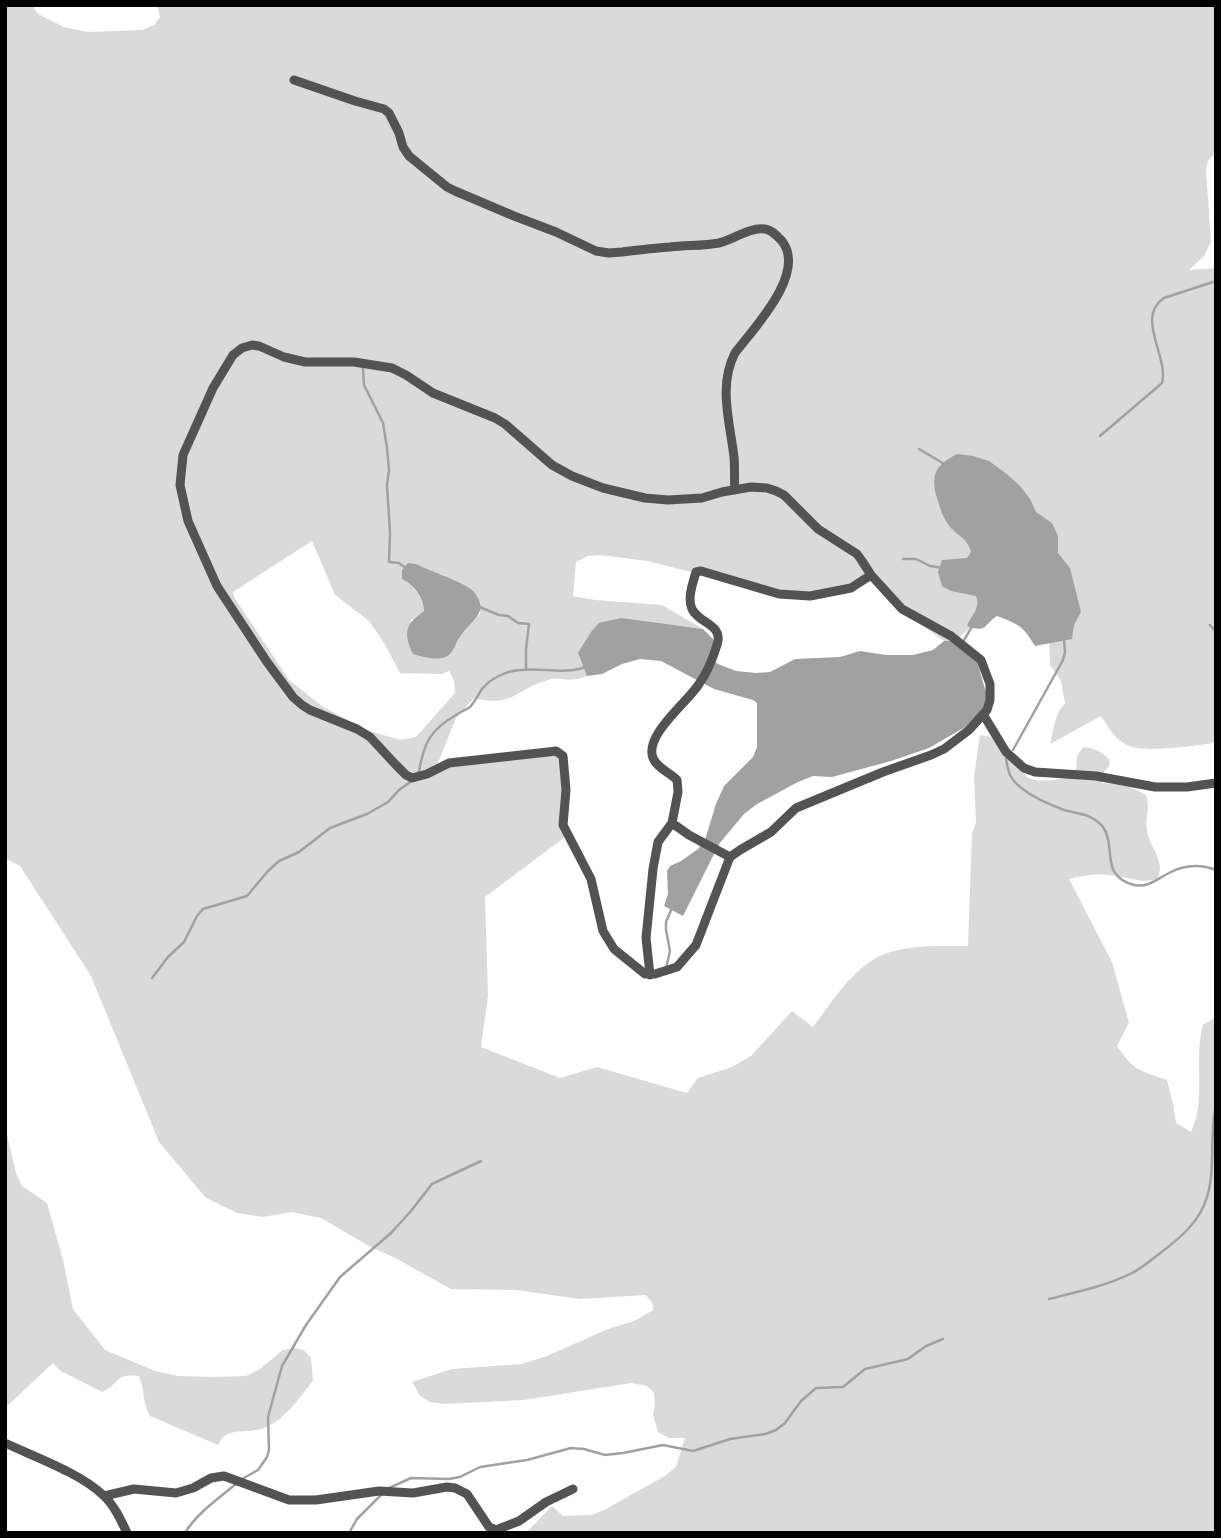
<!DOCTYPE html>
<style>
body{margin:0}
#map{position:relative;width:1221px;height:1538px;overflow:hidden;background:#fff;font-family:Karla,sans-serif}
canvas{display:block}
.frame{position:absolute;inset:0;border:7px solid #000;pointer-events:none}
</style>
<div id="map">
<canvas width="1221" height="1538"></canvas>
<div class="frame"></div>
</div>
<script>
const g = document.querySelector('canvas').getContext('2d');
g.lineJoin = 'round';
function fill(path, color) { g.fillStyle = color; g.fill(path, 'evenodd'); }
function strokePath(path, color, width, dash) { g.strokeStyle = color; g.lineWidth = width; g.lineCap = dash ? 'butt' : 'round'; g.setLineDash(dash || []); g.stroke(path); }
const green = new Path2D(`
 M5,5H32L38,14L64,27L88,32L142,30L154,25L160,17L157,5H1216V152L1208,161L1206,170L1211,242L1204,256L1189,270L1216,268V742C1201,746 1145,752 1132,747C1116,742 1109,728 1101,716L1050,744C1054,729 1054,715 1065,703L1061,681L1050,665L1049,635L995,603L956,641H944L909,616L872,580L847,592L802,596L760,589L647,561L600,555L588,556L576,562L573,596L595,600L662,605L703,629L680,626L578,653L587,676C583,677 580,679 576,679C567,681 557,677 548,680C516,689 513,708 474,698L456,718L436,768L555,755L565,758V837L485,897L488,996L481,1047L560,1078L597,1067L687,1093L698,1078L732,1067L751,1056L792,1011L813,1027C832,1002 851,970 880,956C904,944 942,946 968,946L972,833L976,823L974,777L980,735L1002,739L1001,742L1023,760L1021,768C1023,772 1024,774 1027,777C1038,784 1068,780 1076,772L1077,756L1083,747C1092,747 1104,753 1110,760L1109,766L1099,778L1102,783C1118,784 1133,786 1146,795C1147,799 1148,803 1148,807C1148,814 1145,822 1147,830C1149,847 1167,862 1157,879C1138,884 1127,876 1108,875C1096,873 1081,876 1069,879L1112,962L1129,1023L1117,1046C1134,1071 1139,1070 1167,1080L1173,1104L1176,1123L1191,1132C1207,1099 1193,1060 1203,1025L1216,1017V1533H526L552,1506L563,1516L591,1515L604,1510L663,1477L676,1467L685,1438H669L658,1432L653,1415L655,1402L654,1393L647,1386L631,1383L524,1400L445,1404L430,1402L420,1396L412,1382L452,1369L522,1364L547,1356L608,1329L634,1321L653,1310V1304L646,1295L580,1299L516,1290L451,1289L397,1259L367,1245L321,1218L292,1212L263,1217L237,1213L206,1198L159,1142L91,976L20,866L5,858ZM312,541L335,595L369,621L384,643L400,673L442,674L449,671L454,680L455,693L416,737L400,740L363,729L322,706L289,680L234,597L233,592ZM416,564L477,595L480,604V614L461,635L452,651L441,658L410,621L424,611C424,599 416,591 408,582Z
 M5,1126L16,1173L22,1186L47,1203L63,1260L73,1309L105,1350L155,1371L178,1376L216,1377L246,1376L260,1369L283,1350L295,1348L304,1350L311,1358L313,1381C299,1398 283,1423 261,1429C245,1434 226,1426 218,1445L150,1416C142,1402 145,1390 139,1376C113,1373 121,1384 102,1392L59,1370L53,1363L5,1408Z`);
const water = new Path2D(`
 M957,454L973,456L989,461L1008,475L1020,486L1030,499L1036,512L1052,523L1058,536V553L1070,568L1081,612L1074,625L1072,639L1035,646C1022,625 1020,625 997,616C982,626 988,633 967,626C971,616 981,608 976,596L951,591L942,586L938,572L942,560L967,558L971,552C967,538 959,537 950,527C943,518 940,508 937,498C930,474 936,465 957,454Z
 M408,563L416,564C429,571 467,583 474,592C491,613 470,621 460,637C456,642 454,651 449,655C439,662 423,657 413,654C403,633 405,624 424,611C424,598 414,585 402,579V570Z
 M621,618L703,629L714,640L711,659L718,664L736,671L756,673L770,672L795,659L840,657L860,651L886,655H913L933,650L944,641H953L976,658L987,696L984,709L967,726L929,748L891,761L832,777L813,776L798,782L757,804L744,814L719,844L683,916L664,906L668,894L667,871L670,866L681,861L698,849L705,840L716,804L724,786L753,757L757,747V703L753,700L714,689L661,661L640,659L622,664L602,674L587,676L578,653L591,632L599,623Z`);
const stream = new Path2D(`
 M363,369L364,385L383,423L387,448L389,470L387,485L390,533L389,562L399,563L407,569
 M1100,436L1162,383C1169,357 1135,317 1164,298L1216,281
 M919,449L946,465
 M903,559H916L930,566L943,568
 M477,606L499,615L508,616L518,623L529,624L526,649V669
 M1210,625L1216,632
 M964,640L973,625
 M1013,750L1063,660L1065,652L1064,640
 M1006,759C1007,764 1008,770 1010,775C1018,791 1048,804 1064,810C1078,814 1093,814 1103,827C1117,848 1099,875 1134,885C1148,888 1157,879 1169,873C1184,865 1200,864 1216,870
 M419,771C424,743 430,730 456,715C460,712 466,710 470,707C475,702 478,695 482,689C491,678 506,671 520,670C541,667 565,675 585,667
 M666,968L670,951L666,930V922L672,908
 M152,978L168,957L184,942L197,916L203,909L247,896L268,871L279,861L299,852L330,828L367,814L388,802L399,790L413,780
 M1049,1299C1077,1292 1106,1286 1132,1273C1142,1268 1150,1261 1159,1254C1179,1239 1200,1222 1207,1197C1216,1168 1209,1135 1216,1105
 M242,1479L258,1470L267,1457L269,1450L268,1417L282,1366L306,1325L340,1277L391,1233L411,1211L432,1184L481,1161
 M389,1488L411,1478L449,1479L460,1477L480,1467L527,1460L571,1448L584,1449L605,1455L623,1453L663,1445L693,1451L730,1439L765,1434L776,1430L785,1423L801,1401L816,1388L843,1387L865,1369L908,1359L926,1346L943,1339
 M185,1533C197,1513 219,1498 237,1483
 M349,1533L357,1519L382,1494`);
const minor = new Path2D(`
 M294,80L355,101L384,109L389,113L399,133L403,147L409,156L447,187L455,191L514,216L556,232L596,251L609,253L622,252C638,250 654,248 670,247C686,245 703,246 719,243C733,240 749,227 765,229C772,230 777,236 782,241C807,273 754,328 735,353C718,385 730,423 734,457C735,468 734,479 735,490
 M252,345L259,346L284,357L305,362H354L392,368L406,375L433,393L495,418L505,424L552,465L572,476L603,488L645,498L668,500L702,498L722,492L751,487L767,488L776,491L784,495L818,529L857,554L862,561L871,575L902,609L951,636L981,660L990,684V700L987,710L969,730L944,749L931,755L883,772L796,808L771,832L740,850L730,857L696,945L677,967L655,974H645L614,949L603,931L591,879L563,825L566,790L563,756L556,751L548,752L449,763L427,774L412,778L406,775L396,765L370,737L357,729L310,710L302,705L293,697L267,662L217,586L188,521L180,485L183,455L213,388L233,355L242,348Z
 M983,714L1006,752L1024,768L1035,772L1096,776L1155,787H1187L1216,783
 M672,823L678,792L677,780C669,772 657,768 653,758C644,735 687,703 699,684C707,673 713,658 717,645C724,624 699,624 692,609C687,598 693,583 696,572L701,571L779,594L810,596L851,588L871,575
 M650,975L646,938L653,869L658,842L672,823L689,835L730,857
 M5,1443C35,1457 80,1473 103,1495C114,1505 121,1520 127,1533
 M104,1496L134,1489L176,1493L193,1488L211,1478L224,1476L289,1500H316L379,1491L413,1493L447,1487L455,1488L467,1494L489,1527L496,1530L519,1521L546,1502L573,1489`);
fill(green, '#dadada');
fill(water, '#a1a1a1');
strokePath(stream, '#a1a1a1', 2.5);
strokePath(minor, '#535353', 9);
</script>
